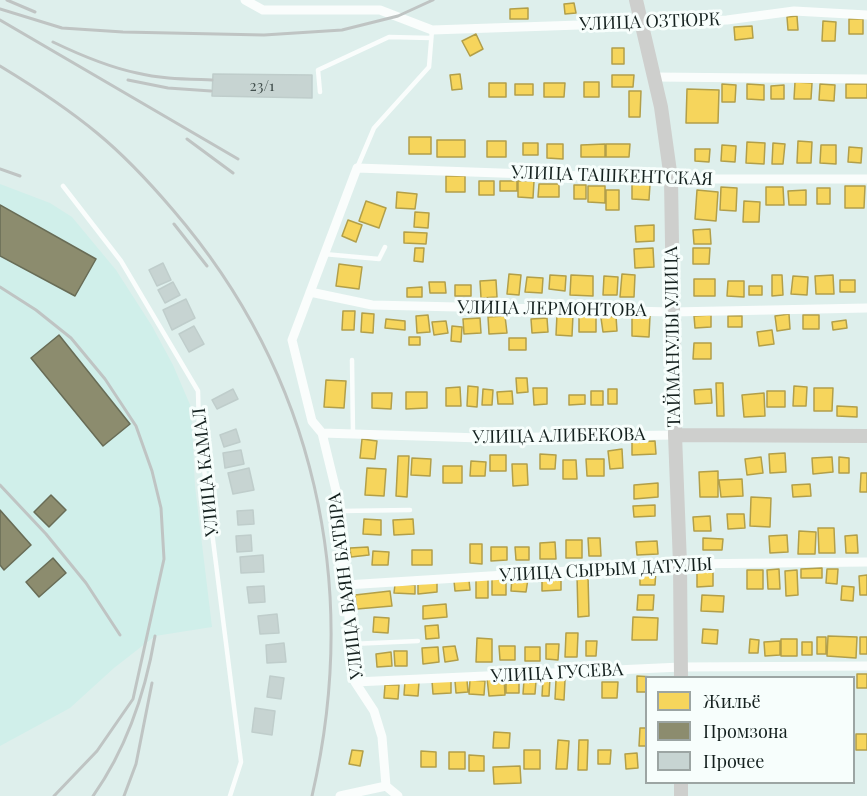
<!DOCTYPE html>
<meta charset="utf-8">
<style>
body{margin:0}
#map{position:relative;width:867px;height:796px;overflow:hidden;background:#deefec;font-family:"Playfair Display",serif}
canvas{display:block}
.legend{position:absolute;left:645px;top:676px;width:210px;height:108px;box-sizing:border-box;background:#f7fefc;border:2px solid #9ca5a3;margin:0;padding:8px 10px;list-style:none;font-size:18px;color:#14201e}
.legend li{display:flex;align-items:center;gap:12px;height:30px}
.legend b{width:30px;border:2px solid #9ca5a3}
</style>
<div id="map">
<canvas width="867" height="796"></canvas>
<ul class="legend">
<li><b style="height:16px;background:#f6d55c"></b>Жильё</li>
<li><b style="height:16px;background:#8c8c6e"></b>Промзона</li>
<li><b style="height:16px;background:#c7d4d2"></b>Прочее</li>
</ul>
</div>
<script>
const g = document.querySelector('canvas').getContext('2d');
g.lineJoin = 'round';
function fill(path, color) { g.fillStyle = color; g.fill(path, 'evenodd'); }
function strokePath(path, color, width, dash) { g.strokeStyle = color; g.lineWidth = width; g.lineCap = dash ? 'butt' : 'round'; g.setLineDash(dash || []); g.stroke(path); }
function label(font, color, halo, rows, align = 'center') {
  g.font = font + ' "Playfair Display",serif'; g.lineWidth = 6; g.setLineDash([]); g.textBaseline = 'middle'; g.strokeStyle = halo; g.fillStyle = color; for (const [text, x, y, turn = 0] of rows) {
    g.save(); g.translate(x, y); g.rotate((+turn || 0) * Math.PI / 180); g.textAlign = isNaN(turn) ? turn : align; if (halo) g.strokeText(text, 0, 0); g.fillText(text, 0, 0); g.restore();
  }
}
const built = new Path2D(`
 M0,184L50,203L72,217L116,270L152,326L173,365L191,407L195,486L212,627L155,636L114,668L70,708L0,746Z`);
const homes = new Path2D(`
 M574,3L576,13L565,14L564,4Z
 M528,8V19H510V9Z
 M797,16L798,30H788L787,17Z
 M849,19H863V34H849Z
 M823,21L836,22L835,41H822Z
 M752,26L753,38L735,40L734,27Z
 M476,34L483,49L470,56L462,41Z
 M612,48H624V64H612Z
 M460,74L462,89L452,90L450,75Z
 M612,75H634L633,87H612Z
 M584,82H599V97H584Z
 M795,82L812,83L811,99H794Z
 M489,83H506V97H489Z
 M544,83H565L564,97H544Z
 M515,84H533V95H515Z
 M722,84L736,85L735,102H722Z
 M747,84L764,85V100L747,99Z
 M820,84L835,85L834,101L819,100Z
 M846,84H867V98H846Z
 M784,85V99H771V86Z
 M687,89L719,90L718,123H686Z
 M629,91H641L640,117H629Z
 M409,137H431V154H409Z
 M437,140H465V157H437Z
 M487,141H506V157H487Z
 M798,141L812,142L811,163H797Z
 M747,142L765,143L764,164L746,163Z
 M523,143H538V155H523Z
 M773,143L785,144L783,164H772Z
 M547,144H563V159L547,158Z
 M605,144V157H581V145Z
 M606,144H630L629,157H606Z
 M722,145L736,146L735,162L721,161Z
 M821,145H836V164L820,163Z
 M849,147L862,148L861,163L848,162Z
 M695,149H710L709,162L695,161Z
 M446,176H465V192H446Z
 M479,181H494V195H479Z
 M500,181H517V191H500Z
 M518,181H534L533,198L518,197Z
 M632,183L650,184L649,200L632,199Z
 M539,184H559V197H538Z
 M574,185H586V199H574Z
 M588,186H605V203L588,202Z
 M845,186H865L864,208H845Z
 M721,187L737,188L736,211L720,210Z
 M766,187H783L784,205H766Z
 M817,188H830V204H817Z
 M606,190H619V210H606Z
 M697,190L718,192L716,221L695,219Z
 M806,190V205H789L788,191Z
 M397,192L417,194L415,209L396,208Z
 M366,201L386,208L379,228L359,221Z
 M744,201L760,202L759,222H743Z
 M415,212L429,213L428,228L414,227Z
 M348,220L362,225L356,242L342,236Z
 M654,225V241L636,242L635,226Z
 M710,229L711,244H694L693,230Z
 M404,232L427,233L426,244L404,243Z
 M415,248H424L423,262L414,261Z
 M653,248L654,267L635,268L634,249Z
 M693,248H710L709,264H693Z
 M339,264L362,267L359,289L336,286Z
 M509,274L521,275L519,295L507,294Z
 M622,274L635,275L634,297H620Z
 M550,275L566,276L565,291L549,289Z
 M571,275L593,276V296L570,295Z
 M772,275H782L783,295L772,296Z
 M833,275L834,294H816L815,276Z
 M604,276L618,277L617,295H603Z
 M793,276L808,277L807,295L791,294Z
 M527,277L543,278L542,293L525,292Z
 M694,279H715V296H694Z
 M496,280L497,297L481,298L480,281Z
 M840,280H855V292H840Z
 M728,281H744V297L727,296Z
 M429,282H445L446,293H430Z
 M455,285H471V296H455Z
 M749,286H762V295H749Z
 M422,287V297H407V288Z
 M343,311H355L354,330H342Z
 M362,313L374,314L373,333L361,332Z
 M557,314L573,315L572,336L556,335Z
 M789,314L790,329L777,331L775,316Z
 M428,315L430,332L417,333L416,316Z
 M711,315V327L695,328L694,316Z
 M803,315H819V329H803Z
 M505,316L507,333L489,334L488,317Z
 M579,316H596V332H579Z
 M616,316L617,331L603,332L601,318Z
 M632,316H650L649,337L632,336Z
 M728,316H742V327H728Z
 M480,318L481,333L464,334L463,319Z
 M547,318L548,332L532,333L531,319Z
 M386,319L405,321V330L385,328Z
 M846,320L847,328L833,330L832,322Z
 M446,321L448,333L434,335L432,322Z
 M452,326L462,327L461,342L451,341Z
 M772,330L774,344L759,346L757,332Z
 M409,337H420V345H409Z
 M509,338H526V350H509Z
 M694,343H711V359H693Z
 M516,378H527L528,392L517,393Z
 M326,380L346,381L344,408L324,407Z
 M716,383H723L724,416H717Z
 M468,386L478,387L477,407L467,406Z
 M794,386L807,387L806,406H793Z
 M460,387L461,406H446V388Z
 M533,388H547V404L534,405Z
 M814,388H833L832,411H814Z
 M483,389L493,390L492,405H482Z
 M608,389H617V404H608Z
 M711,389L712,403L695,404L694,390Z
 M512,391L513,404H498L497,392Z
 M591,391H603V405H591Z
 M767,391H785V407H767Z
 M406,392H427V408L406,409Z
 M372,393H392L391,409L372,408Z
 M764,393L765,416L744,417L742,395Z
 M569,395H585V404L569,405Z
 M837,406L857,407V417L837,416Z
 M362,439L377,441L375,459L360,458Z
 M655,441L656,454L632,455V442Z
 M622,449L623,468L610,469L608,451Z
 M785,453L786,472L770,473L769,454Z
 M540,454L556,455L555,469H540Z
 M490,455H506V471H490Z
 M398,456H409L407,497L396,496Z
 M761,457L763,473L747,475L745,459Z
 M832,457L833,472L813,474L812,458Z
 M839,457L849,458V473H839Z
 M412,458L431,459L430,476L411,475Z
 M586,459H604V476H587Z
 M563,460H576L577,479H563Z
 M471,461L486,462L485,476H470Z
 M512,464H527L528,485L513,486Z
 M443,466H462V483H443Z
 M367,468L386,469L384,496L365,495Z
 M718,471V497H700L699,472Z
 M861,473H867V492H860Z
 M742,479L743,496L721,497L719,480Z
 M658,483V497L634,499V485Z
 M810,484L811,496L793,497L792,485Z
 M751,497L771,498L770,527L750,526Z
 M655,505V516L634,517L633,506Z
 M727,514H744L745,528L728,529Z
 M710,516L711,531H694L693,517Z
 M364,519L381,520V535L363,534Z
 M413,519L414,534L394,535L393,520Z
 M818,528H834L835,553H819Z
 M799,531L816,532L815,554H798Z
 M787,535L788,552L770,553L769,536Z
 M857,535L858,553H846L845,536Z
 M588,538H600L601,556H589Z
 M703,538L723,539L722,550H703Z
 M566,540H582V558H566Z
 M657,541L658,554L637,555L636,542Z
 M555,542L556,559H540V543Z
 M470,544H482V564L470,563Z
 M368,547L369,555L351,557L350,548Z
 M491,547H507V560L491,561Z
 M515,547H529V560H516Z
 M412,550H432V565H412Z
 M373,551L389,552L388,565H372Z
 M822,568V578H801V569Z
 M713,569V586L697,587V570Z
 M779,569L780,589H768L767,570Z
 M827,569H838L837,584L826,583Z
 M640,570H656L655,585H640Z
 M747,570H763V589H747Z
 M797,570L798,595L786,596L785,571Z
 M577,575H588L589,616L578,617Z
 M867,575V595H860L859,576Z
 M542,576H561V590L542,591Z
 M512,577L528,579L526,592L511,591Z
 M476,579H488V598H476Z
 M492,579H506V595H492Z
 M469,580L470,590L455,591L454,581Z
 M437,582V592L418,594V584Z
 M395,584L415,585V594L394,593Z
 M842,586L854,587L853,601L841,600Z
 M390,591L392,606L357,609L355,595Z
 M638,595H654L653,610H637Z
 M702,595L724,596L723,612L701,611Z
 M446,604L447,617L423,619V606Z
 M374,617L389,618L388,633L373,632Z
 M633,617L658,618L657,640H632Z
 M438,625L439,638L426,639L425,626Z
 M703,629L718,630L717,644L702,643Z
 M566,633H578L577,657H565Z
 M828,636L857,637L856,658L827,656Z
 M817,637H826V654H817Z
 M860,637H867V654H860Z
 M477,638L492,639V662H476Z
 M750,639L759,640L758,653H749Z
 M781,639H797V656H781Z
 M586,641H597L596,656H586Z
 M780,641V655L765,656L764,642Z
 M802,642H812V655H802Z
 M546,644H559L558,660L546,659Z
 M455,646L458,660L445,662L443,647Z
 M499,646H515V660H500Z
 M438,647L439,662L423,664L422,648Z
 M525,647H540V661H525Z
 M394,651H407V666H395Z
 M391,652L392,666L377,667L376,654Z
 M857,674H867V688H857Z
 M637,676L653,677L646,678V692H637Z
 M504,677L505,695L489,696L487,678Z
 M506,678H519V693H506Z
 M543,678H550L549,696H542Z
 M451,680V693L433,694L432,681Z
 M467,680L468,692L456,693L455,681Z
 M470,680L485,681L484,695L469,694Z
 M524,680L536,681L535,694H523Z
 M556,680H565L564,700L555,699Z
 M405,681L419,682L418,696L404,695Z
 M602,682H618L617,698H602Z
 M385,685H399L398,699L384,698Z
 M640,728H646V746H639Z
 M494,732L510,733L509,748H493Z
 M856,734H867V750H856Z
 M558,740L569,741L567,769H556Z
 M579,740H588L587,770H578Z
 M352,750L363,751L360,766L349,764Z
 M524,750H540V769H524Z
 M598,750H611L610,764H598Z
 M421,751L436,752V767H421Z
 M449,752H465V769H449Z
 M637,753L638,768L626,769L625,754Z
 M469,755L484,756V771H469Z
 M520,766L521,783L494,784L493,767Z`);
const industry = new Path2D(`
 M0,205L96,259L75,296L0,256Z
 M59,335L130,424L103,446L31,358Z
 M51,495L66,510L49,527L34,512Z
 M0,510L31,545L4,570L0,565Z
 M53,558L66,573L39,597L26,582Z`);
const building = new Path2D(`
 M213,74L312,75V98L212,96Z
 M163,263L171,280L157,286L149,270Z
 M173,282L180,295L165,303L158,290Z
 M186,299L195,318L172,330L163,310Z
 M194,326L204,344L189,352L179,334Z
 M233,389L238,399L217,409L212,400Z
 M236,429L240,442L224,447L220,435Z
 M241,450L244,464L225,468L223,453Z
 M249,468L254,490L233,494L228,473Z
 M253,510L254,524L238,525L237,511Z
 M251,535L252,551L237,552L236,536Z
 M263,555L264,572L241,573L240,557Z
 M264,586L265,602L249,603L247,587Z
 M277,614L279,633L260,634L258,616Z
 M284,643L286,662L267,663L266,645Z
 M270,676L284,678L281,699L267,697Z
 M255,708L275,711L272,735L252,732Z`);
const lane = new Path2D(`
 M320,92L318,70L389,37L431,38
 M357,168L374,128L429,67L432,30
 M63,186L121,261L198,391L199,429L241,762L230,796
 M324,254L379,259L385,247
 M352,360L353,434
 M341,511L410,510
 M351,644L418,641`);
const street = new Path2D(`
 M245,0L263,10H380L432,30L727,20L794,11L867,15
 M654,77L867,79
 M310,292L372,305L672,312L867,308
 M322,433L481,438L675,435
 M346,585L680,564L867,562
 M355,682L681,667L867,666
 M340,796L386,786
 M398,796L386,786L382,737L374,711L355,682L346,585L340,545L341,511L322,433L312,421L292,340L357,168L671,179H867`);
const secondary = new Path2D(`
 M636,0L661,107L671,179L675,435L680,564L681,678
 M675,435L867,436
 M681,796V782`);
const rail = new Path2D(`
 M7,0L35,12
 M0,9L62,28L123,32L264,35L342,30L398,16L433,0
 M0,20L238,159
 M53,42C80,55 108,67 137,73C161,79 187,79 212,80
 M0,66C33,86 67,108 97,133C125,156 150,183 173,210C315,375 361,585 312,796
 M128,80L168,88L211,91
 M187,139L233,173
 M0,169L20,176
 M174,224L207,266
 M0,287L36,310L71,338L105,379L136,426L152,471L161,508L164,559L133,699L97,751L54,796
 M0,485L46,534L86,583L120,635
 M93,796C127,748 145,694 155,636
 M124,796L136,764L152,683`);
const numberNames = [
 ["23/1",262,86]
];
const streetNames = [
 ["УЛИЦА ОЗТЮРК",650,22,-2],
 ["УЛИЦА ТАШКЕНТСКАЯ",612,176,2],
 ["УЛИЦА ЛЕРМОНТОВА",552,309,1],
 ["ТАЙМАНУЛЫ УЛИЦА",673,337,-91],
 ["УЛИЦА АЛИБЕКОВА",559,436,-1],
 ["УЛИЦА КАМАЛ",206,472,-96],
 ["УЛИЦА СЫРЫМ ДАТУЛЫ",606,570,-3],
 ["УЛИЦА БАЯН БАТЫРА",346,586,-97],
 ["УЛИЦА ГУСЕВА",557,673,-3]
];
fill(built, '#d0efea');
fill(homes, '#f6d55c');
strokePath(homes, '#b29f49', 1.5);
fill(industry, '#8c8c6e');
strokePath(industry, '#686c56', 1.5);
fill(building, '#c7d4d2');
strokePath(building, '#bfcdcb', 1.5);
strokePath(lane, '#fafdfc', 4.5);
strokePath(street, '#fafdfc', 9);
strokePath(secondary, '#cecfcd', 14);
strokePath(rail, '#bfc4c3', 3);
label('15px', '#424f4d', null, numberNames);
label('18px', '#14201e', '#f7fefc', streetNames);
</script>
